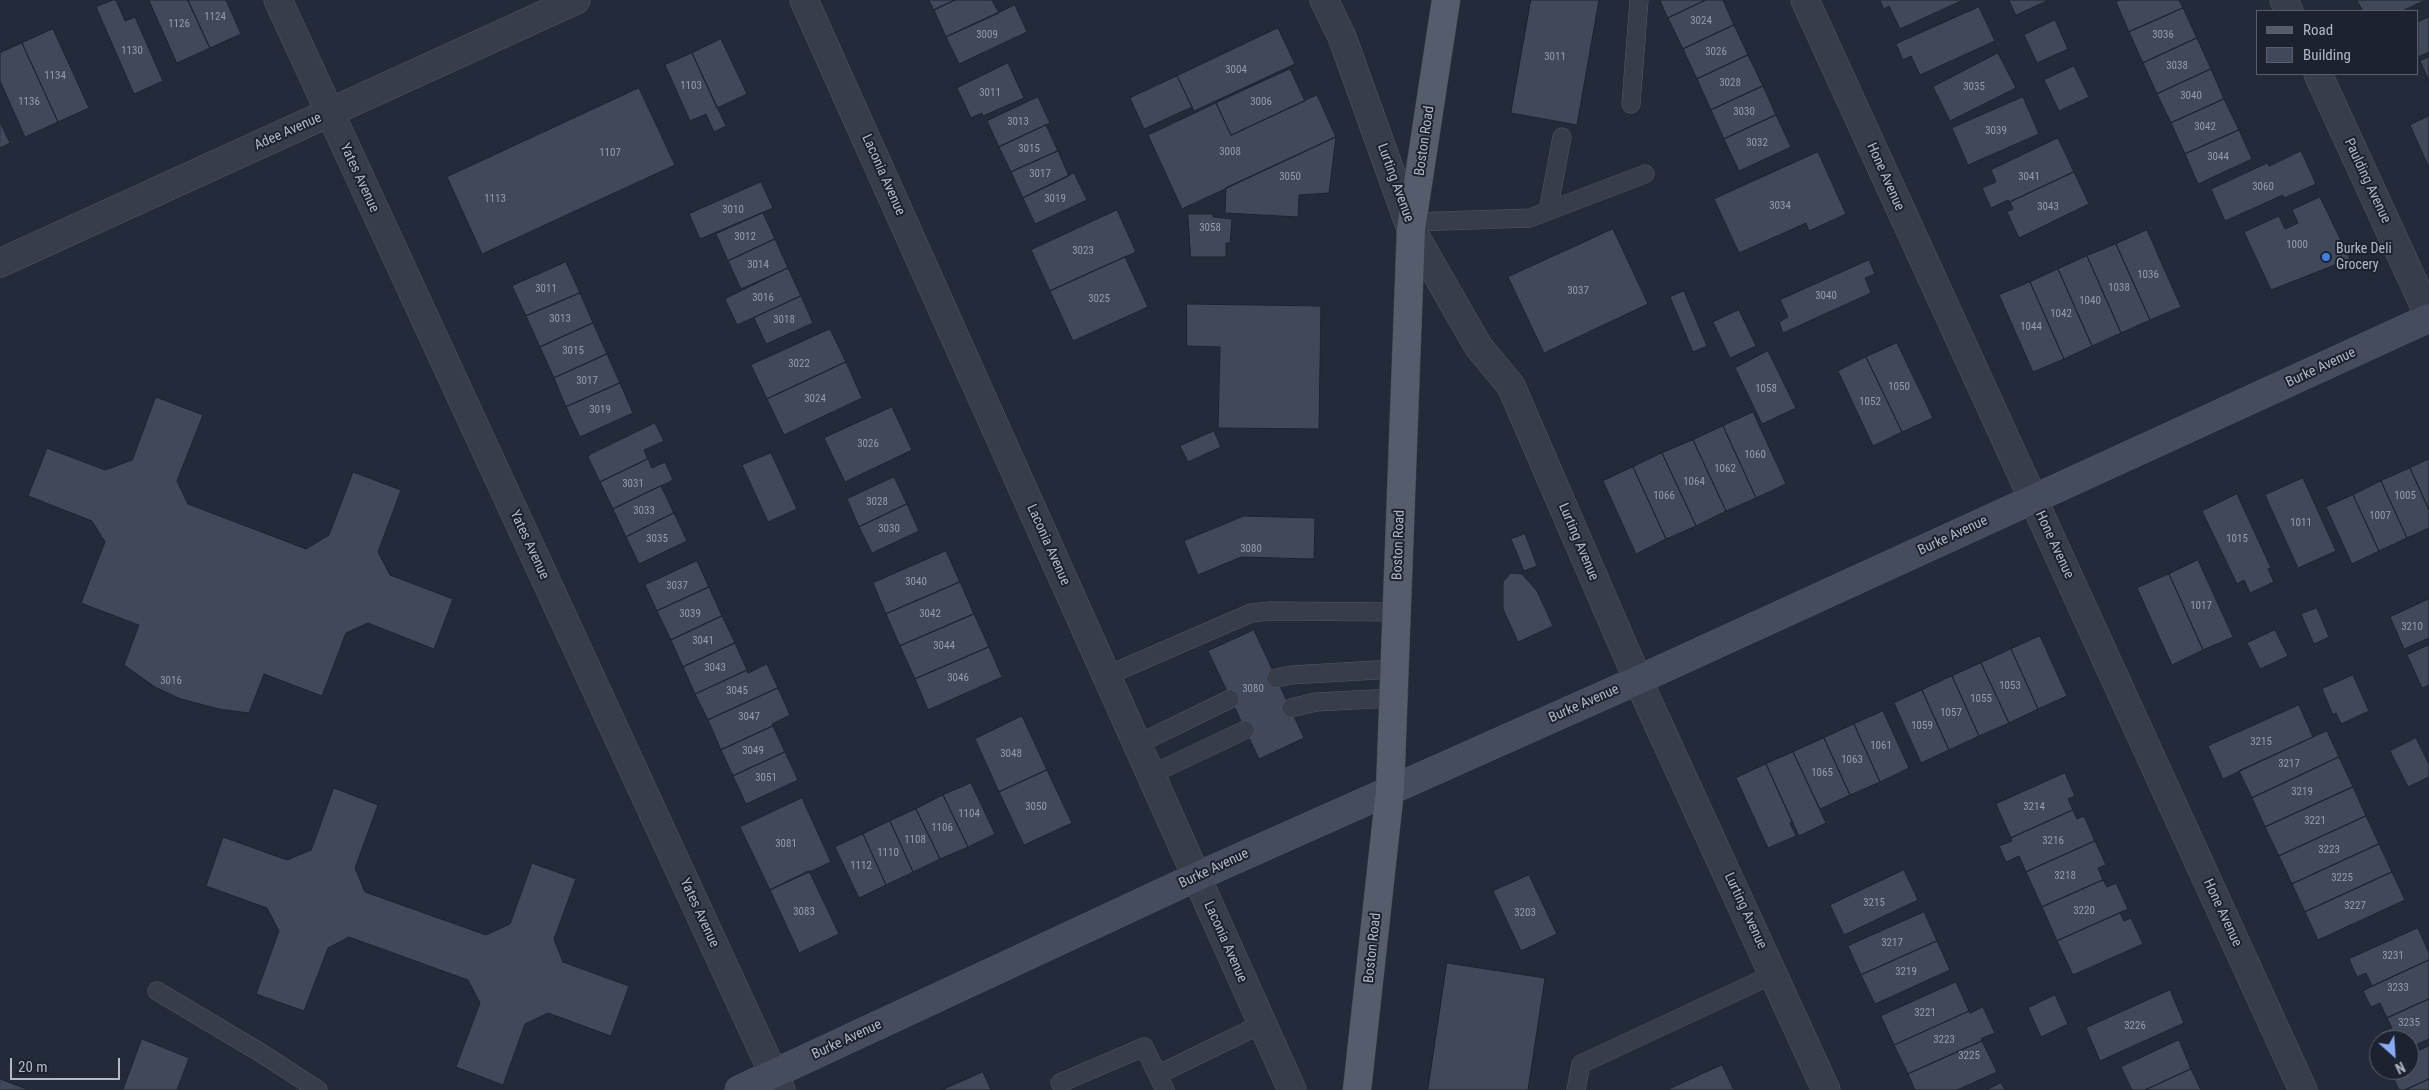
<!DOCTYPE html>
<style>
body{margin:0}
#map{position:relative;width:2429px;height:1090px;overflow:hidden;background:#232b3a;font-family:"Roboto Condensed",sans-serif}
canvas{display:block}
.legend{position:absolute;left:2256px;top:10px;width:162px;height:65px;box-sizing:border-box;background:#1c222f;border:1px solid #585e6b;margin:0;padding:6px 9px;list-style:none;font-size:15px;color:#b2b8c6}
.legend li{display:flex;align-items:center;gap:10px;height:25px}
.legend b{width:25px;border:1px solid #585e6b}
.north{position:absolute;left:2369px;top:1030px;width:50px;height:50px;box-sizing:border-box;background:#1c222f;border:1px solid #585e6b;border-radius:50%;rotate:154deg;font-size:14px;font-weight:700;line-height:20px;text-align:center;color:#b2b8c6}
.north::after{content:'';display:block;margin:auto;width:18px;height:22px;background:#89aaf4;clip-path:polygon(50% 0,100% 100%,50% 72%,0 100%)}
.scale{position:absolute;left:10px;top:1058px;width:110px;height:22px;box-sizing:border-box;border:2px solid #b2b8c6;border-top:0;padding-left:6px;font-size:15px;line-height:18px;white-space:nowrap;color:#b2b8c6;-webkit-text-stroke:4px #1c222f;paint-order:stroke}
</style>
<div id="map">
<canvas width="2429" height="1090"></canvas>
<ul class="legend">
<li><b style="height:6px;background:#555c6b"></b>Road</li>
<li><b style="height:14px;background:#3f4959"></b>Building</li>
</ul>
<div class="north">N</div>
<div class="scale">20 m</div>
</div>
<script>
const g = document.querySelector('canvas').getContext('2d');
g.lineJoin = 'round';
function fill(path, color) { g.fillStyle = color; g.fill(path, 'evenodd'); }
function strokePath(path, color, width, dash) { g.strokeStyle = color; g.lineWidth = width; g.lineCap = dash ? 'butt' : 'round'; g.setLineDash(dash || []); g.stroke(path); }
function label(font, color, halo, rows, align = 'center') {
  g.font = font + ' "Roboto Condensed",sans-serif'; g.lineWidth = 4; g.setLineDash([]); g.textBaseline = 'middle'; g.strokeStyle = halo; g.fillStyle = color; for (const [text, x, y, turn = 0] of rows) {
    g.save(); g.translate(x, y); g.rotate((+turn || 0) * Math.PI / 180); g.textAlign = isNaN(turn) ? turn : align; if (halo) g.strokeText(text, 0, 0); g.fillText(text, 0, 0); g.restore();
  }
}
const building = new Path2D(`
 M113,0H116L125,21L135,17L163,81L134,94L96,7Z
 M149,0H188L210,48L177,63Z
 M188,0H226L241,34L210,48Z
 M929,0H955L934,10Z
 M955,0H992L999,13L946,37L934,10Z
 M1531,0H1599L1577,125L1511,113Z
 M1660,0H1706L1668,18Z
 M1706,0H1723L1734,25L1683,49L1668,18Z
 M1880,0H1963L1900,29L1889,6L1884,9Z
 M2009,0H2046L2047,1L2016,15Z
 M2121,0H2179L2183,8L2129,32L2116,2Z
 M2357,0H2426L2402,11H2363Z
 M1015,5L1027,32L959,64L946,37Z
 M1979,7L1995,41L1920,75L1911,56L1903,60L1896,44Z
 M2183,8L2197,38L2143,63L2129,32Z
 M2429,17V52L2418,57V22Z
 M2055,20L2068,49L2037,63L2024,35Z
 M1734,25L1748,55L1697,79L1683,49Z
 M1278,28L1295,64L1194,111L1177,76Z
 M53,29L89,108L58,122L22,43Z
 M2197,38L2211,69L2157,94L2143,63Z
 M721,39L747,94L717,108L692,53Z
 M22,43L58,122L25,137L0,81V53Z
 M692,53L726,126L714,132L706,114L690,121L665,65Z
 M1998,53L2016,88L1950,121L1933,87Z
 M1748,55L1763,86L1711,110L1697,79Z
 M2429,57V81L2420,61Z
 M1008,63L1024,98L983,116L982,113L971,118L957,88Z
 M2074,66L2089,97L2059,111L2044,80Z
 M1290,69L1305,101L1231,135L1216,103Z
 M2211,69L2224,99L2171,123L2157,94Z
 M1177,76L1192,107L1144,129L1130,98Z
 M1763,86L1776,115L1724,139L1711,110Z
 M639,88L675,165L482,254L447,177Z
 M1317,95L1336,137L1182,209L1148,135L1216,103L1231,135Z
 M1038,97L1050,123L999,147L987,121Z
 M2023,97L2039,134L1968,165L1952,128Z
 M2224,99L2239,130L2185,154L2171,123Z
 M1776,115L1791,147L1739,171L1724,139Z
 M2429,116V168L2410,125Z
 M0,122L10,143L0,148Z
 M1046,125L1058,151L1011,172L999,147Z
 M2239,130L2252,159L2198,184L2185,154Z
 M1336,137L1329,193L1299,195L1298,217L1225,213L1226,188Z
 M2058,138L2074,172L2010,202L2008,200L1991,208L1982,188L1996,182L1991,170Z
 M1058,151L1069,176L1023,198L1011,172Z
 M2301,151L2316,184L2284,198L2283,195L2225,221L2211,189L2267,163L2269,166Z
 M1818,152L1846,214L1809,231L1806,223L1739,253L1714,199Z
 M2074,172L2089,204L2019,238L2007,212L2013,209L2010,202Z
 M1074,173L1087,200L1035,224L1023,198Z
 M761,182L773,208L700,239L689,214Z
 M2320,197L2350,259L2271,290L2244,232L2279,216L2285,229L2298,223L2292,210Z
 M1117,210L1136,252L1050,291L1031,250Z
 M763,213L775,239L728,261L716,234Z
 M1188,214H1213V217L1232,219L1230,243H1226V257H1191Z
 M1613,229L1648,304L1544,353L1508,277Z
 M2147,230L2181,307L2150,320L2116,244Z
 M775,239L788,268L741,289L728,261Z
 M2116,244L2150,320L2121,333L2087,256Z
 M2087,256L2121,333L2092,346L2058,269Z
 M1125,257L1148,307L1073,341L1050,291Z
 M1869,260L1875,274L1865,278L1871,293L1783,333L1779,322L1788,317L1780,300Z
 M566,262L580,293L526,316L512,286Z
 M788,268L801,296L737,325L725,299Z
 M2058,269L2092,346L2064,359L2030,282Z
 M2030,282L2064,359L2033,372L1999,295Z
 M1684,291L1707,346L1693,352L1670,297Z
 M580,293L593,323L540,347L526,316Z
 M801,296L813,323L766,344L754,318Z
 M1187,304L1321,306L1319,429L1218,428L1220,347L1187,346Z
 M1739,310L1756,346L1730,358L1713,322Z
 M593,323L607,354L554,378L540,347Z
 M830,329L846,362L767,399L751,365Z
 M1897,343L1933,418L1902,432L1866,357Z
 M1768,351L1796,408L1762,424L1735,368Z
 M607,354L620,383L566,407L554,378Z
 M1866,357L1902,432L1873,446L1838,371Z
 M846,362L862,398L784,435L767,399Z
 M620,383L633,413L580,437L566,407Z
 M156,397L203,415L177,481L188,504L306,549L329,535L353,472L401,490L378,552L390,575L453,599L434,649L368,623L346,633L322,696L264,674L249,713L219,709L181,699L155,687L124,665L139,625L81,603L105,542L92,521L28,496L47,448L105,470L132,460Z
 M892,407L912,450L845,482L824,438Z
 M1753,412L1786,484L1756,498L1723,426Z
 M655,423L664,441L644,450L648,459L600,482L588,457L591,454Z
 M1723,426L1756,498L1726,511L1693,440Z
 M1214,431L1221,447L1188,462L1180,446Z
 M1693,440L1726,511L1696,526L1662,453Z
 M771,453L797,509L768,522L742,465Z
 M1662,453L1696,526L1666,539L1633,467Z
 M648,459L652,468L665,462L673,480L613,509L600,482Z
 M2429,459V510L2410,468Z
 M1633,467L1666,539L1636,554L1603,481Z
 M2410,468L2429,510V528L2407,538L2381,481Z
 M894,477L907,504L859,527L847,499Z
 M2303,478L2336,551L2298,568L2265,495Z
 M2381,481L2407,538L2379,551L2353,495Z
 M661,486L674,513L626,537L613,509Z
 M2237,494L2271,568L2268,569L2274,582L2250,593L2244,580L2237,584L2202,511Z
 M2353,495L2379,551L2352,564L2326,507Z
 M907,504L919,531L872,553L859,527Z
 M674,513L687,541L639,564L626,537Z
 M1244,516L1315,518L1314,559L1241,557L1198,575L1184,541Z
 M1525,534L1537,566L1524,571L1511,539Z
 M946,551L960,582L886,614L873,583Z
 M2198,560L2233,637L2203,650L2169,574Z
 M697,561L709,587L657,611L645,585Z
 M1511,573L1522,574L1537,591L1553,626L1518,642L1503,609V582Z
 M2169,574L2203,650L2172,665L2137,588Z
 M960,582L974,614L900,646L886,614Z
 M709,587L722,616L671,640L657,611Z
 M2429,599V638L2404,649L2390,617Z
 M2317,608L2329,637L2314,644L2301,614Z
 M974,614L989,647L915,679L900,646Z
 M722,616L735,643L683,667L671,640Z
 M1254,630L1304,738L1259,759L1208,651Z
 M2275,630L2288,656L2260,669L2247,643Z
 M2040,636L2067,696L2038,709L2011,649Z
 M735,643L747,670L695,694L683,667Z
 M2429,645V685L2422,688L2407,655Z
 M989,647L1002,677L928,710L915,679Z
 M2011,649L2038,709L2009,723L1981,663Z
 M1981,663L2009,723L1979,736L1952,676Z
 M767,664L778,688L708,720L695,694L747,670L748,673Z
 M2353,675L2369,711L2341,724L2336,713L2333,715L2322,689Z
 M1952,676L1979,736L1949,750L1922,690Z
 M778,688L790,715L772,724L773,726L721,750L708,720Z
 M1922,690L1949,750L1921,763L1894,703Z
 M2299,705L2313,737L2223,779L2208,746Z
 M1883,711L1909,768L1880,782L1854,724Z
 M1022,716L1047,770L999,792L975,739Z
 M1854,724L1880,782L1850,795L1824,738Z
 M773,726L785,752L733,776L721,750Z
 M2327,731L2339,757L2252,798L2239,771Z
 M1824,738L1850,795L1820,809L1793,752Z
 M2416,738L2429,764V777L2408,787L2390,751Z
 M785,752L798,780L746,804L733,776Z
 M1793,752L1826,823L1799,836L1766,764Z
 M2339,757L2353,787L2265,827L2252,798Z
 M1766,764L1792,822L1790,823L1796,836L1768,848L1736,778Z
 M1047,770L1072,823L1024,845L999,792Z
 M2065,773L2075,796L2068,799L2073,810L2011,838L1996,804Z
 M971,783L995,834L968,847L943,795Z
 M2353,787L2366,816L2279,856L2265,827Z
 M334,788L378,805L355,868L365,892L486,935L510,924L532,863L576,879L554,939L563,962L629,986L611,1036L548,1013L525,1024L503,1085L456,1067L480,1003L468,980L349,937L328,948L304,1011L256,994L279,931L267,908L206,886L223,837L287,860L311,850Z
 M943,795L968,847L940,859L916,809Z
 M802,798L831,862L770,890L740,827Z
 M916,809L940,859L913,872L890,821Z
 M2073,810L2077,819L2084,816L2095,841L2026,872L2019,856L2006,862L1999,846L2012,841L2011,838Z
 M2366,816L2379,844L2292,884L2279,856Z
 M890,821L913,872L886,885L863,834Z
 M863,834L886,885L859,898L835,847Z
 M2095,841L2106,865L2098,868L2103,880L2042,907L2026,872Z
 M2379,844L2392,872L2305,912L2292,884Z
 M1904,870L1918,900L1844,935L1830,905Z
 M809,871L839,934L799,953L770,890Z
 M2392,872L2405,900L2318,940L2305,912Z
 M1529,875L1557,934L1521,951L1493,891Z
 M2103,880L2107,887L2116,883L2128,909L2057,941L2042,907Z
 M1924,912L1937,941L1861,975L1848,946Z
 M2120,913L2124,921L2131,918L2143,944L2073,975L2057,941Z
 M2418,928L2429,953V960L2372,986L2366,973L2357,977L2349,959Z
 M1937,941L1950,970L1875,1004L1861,975Z
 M2429,960V999L2387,1018L2380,1003L2371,1007L2363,991Z
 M1447,963L1545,978L1528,1090H1428Z
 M1956,982L1969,1011L1894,1045L1881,1016Z
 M2170,990L2184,1023L2100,1061L2086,1028Z
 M2055,995L2068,1024L2041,1037L2028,1008Z
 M2429,999V1039L2409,1048V1040H2384L2381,1032L2392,1028L2387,1018Z
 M1983,1007L1995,1033L1982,1038V1041L1908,1074L1894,1045L1969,1011L1970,1013Z
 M142,1039L189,1058L177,1090H123Z
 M2179,1040L2191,1069L2145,1090H2132L2121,1067Z
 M1982,1041L1997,1072L1957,1090H1915L1908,1074Z
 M2429,1046V1079L2405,1090H2399L2390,1070H2409V1055Z
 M1722,1065L1734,1090H1667Z
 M2191,1069L2201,1090H2145Z
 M983,1072L991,1090H942Z
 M0,1079L29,1090H0Z
 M2429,1079V1090H2405Z
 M2001,1083L2005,1090H1986Z`);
const service = new Path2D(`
 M1631,104L1639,0
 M1548,211L1562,137
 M1413,222L1530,218L1645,174
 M1106,676L1251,613L1270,611L1396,612
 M1276,678L1291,675L1394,669
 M1291,708L1316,702L1393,698
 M1136,745L1230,699
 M1150,775L1245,730
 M157,991L261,1053L318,1090
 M1159,1074L1262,1024
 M1060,1083L1144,1047L1165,1090
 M1576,1090L1581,1064L1774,974`);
const minor = new Path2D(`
 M278,0L781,1090
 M1324,0L1342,37L1411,229L1478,346L1511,386L1638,680L1826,1090
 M1805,0L2303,1090
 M2284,0L2289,11
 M2318,74L2429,316
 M0,263L576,0`);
const tertiary = new Path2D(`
 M804,0L1292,1090`);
const secondary = new Path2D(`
 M739,1090L1196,877L1638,680L2429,318`);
const primary = new Path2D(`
 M1357,1090L1390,790L1411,229L1446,0`);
const markers = [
 [2326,257,5,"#3f7fe0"]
];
const numberNames = [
 ["1124",215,17],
 ["3024",1701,21],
 ["1126",179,24],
 ["3009",987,35],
 ["3036",2163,35],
 ["1130",132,51],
 ["3026",1716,52],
 ["3011",1555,57],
 ["3038",2177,66],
 ["3004",1236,70],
 ["1134",55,76],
 ["3028",1730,83],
 ["1103",691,86],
 ["3035",1974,87],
 ["3011",990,93],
 ["3040",2191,96],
 ["1136",29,102],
 ["3006",1261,102],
 ["3030",1744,112],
 ["3013",1018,122],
 ["3042",2205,127],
 ["3039",1996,131],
 ["3032",1757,143],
 ["3015",1029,149],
 ["3008",1230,152],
 ["1107",610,153],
 ["3044",2218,157],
 ["3017",1040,174],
 ["3050",1290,177],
 ["3041",2029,177],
 ["3060",2263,187],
 ["1113",495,199],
 ["3019",1055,199],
 ["3034",1780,206],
 ["3043",2048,207],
 ["3010",733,210],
 ["3058",1210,228],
 ["3012",745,237],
 ["1000",2297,245],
 ["3023",1083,251],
 ["3014",758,265],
 ["1036",2148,275],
 ["1038",2119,288],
 ["3011",546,289],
 ["3037",1578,291],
 ["3040",1826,296],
 ["3016",763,298],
 ["3025",1099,299],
 ["1040",2090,301],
 ["1042",2061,314],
 ["3013",560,319],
 ["3018",784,320],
 ["1044",2031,327],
 ["3015",573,351],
 ["3022",799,364],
 ["3017",587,381],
 ["1050",1899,387],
 ["1058",1766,389],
 ["3024",815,399],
 ["1052",1870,402],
 ["3019",600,410],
 ["3026",868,444],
 ["1060",1755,455],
 ["1062",1725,469],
 ["1064",1694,482],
 ["3031",633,484],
 ["1066",1664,496],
 ["1005",2405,496],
 ["3028",877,502],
 ["3033",644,511],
 ["1007",2380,516],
 ["1011",2301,523],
 ["3030",889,529],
 ["3035",657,539],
 ["1015",2237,539],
 ["3080",1251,549],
 ["3040",916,582],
 ["3037",677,586],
 ["1017",2201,606],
 ["3039",690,614],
 ["3042",930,614],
 ["3210",2412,627],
 ["3041",703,641],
 ["3044",944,646],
 ["3043",715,668],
 ["3046",958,678],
 ["3016",171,681],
 ["1053",2010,686],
 ["3080",1253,689],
 ["3045",737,691],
 ["1055",1981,699],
 ["1057",1951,713],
 ["3047",749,717],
 ["1059",1922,726],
 ["3215",2261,742],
 ["1061",1881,746],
 ["3049",753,751],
 ["3048",1011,754],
 ["1063",1852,760],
 ["3217",2289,764],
 ["1065",1822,773],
 ["3051",766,778],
 ["3219",2302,792],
 ["3050",1036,807],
 ["3214",2034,807],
 ["1104",969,814],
 ["3221",2315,821],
 ["1106",942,828],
 ["1108",915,840],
 ["3216",2053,841],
 ["3081",786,844],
 ["3223",2329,850],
 ["1110",888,853],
 ["1112",861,866],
 ["3218",2065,876],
 ["3225",2342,878],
 ["3215",1874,903],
 ["3227",2355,906],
 ["3220",2084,911],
 ["3083",804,912],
 ["3203",1525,913],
 ["3217",1892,943],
 ["3231",2393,956],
 ["3219",1906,972],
 ["3233",2398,988],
 ["3221",1925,1013],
 ["3235",2409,1023],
 ["3226",2135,1026],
 ["3223",1944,1040],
 ["3225",1969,1056]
];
const streetNames = [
 ["Adee Avenue",288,132,-24],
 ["Boston Road",1425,141,-82],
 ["Laconia Avenue",883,175,66],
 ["Hone Avenue",1885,177,66],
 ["Yates Avenue",359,178,65],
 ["Paulding Avenue",2367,181,65],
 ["Lurting Avenue",1395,183,70],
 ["Burke Avenue",2321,368,-25],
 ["Burke Avenue",1953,536,-25],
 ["Lurting Avenue",1578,542,67],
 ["Yates Avenue",529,545,65],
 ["Laconia Avenue",1048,545,66],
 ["Boston Road",1399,545,-88],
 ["Hone Avenue",2054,545,65],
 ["Burke Avenue",1584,704,-24],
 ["Burke Avenue",1214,869,-25],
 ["Lurting Avenue",1745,911,65],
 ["Yates Avenue",699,913,65],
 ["Hone Avenue",2222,913,65],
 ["Laconia Avenue",1225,942,66],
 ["Boston Road",1373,948,-84],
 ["Burke Avenue",847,1040,-25]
];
const poiNames = [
 ["Burke Deli",2336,249],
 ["Grocery",2336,265]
];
fill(building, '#3f4959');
strokePath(building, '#1e2431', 1);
strokePath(service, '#525865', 19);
strokePath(minor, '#525865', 29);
strokePath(tertiary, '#525865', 29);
strokePath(secondary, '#525865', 29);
strokePath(primary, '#404653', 29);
strokePath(service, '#373d4b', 18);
strokePath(minor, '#373d4b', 28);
strokePath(tertiary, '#373d4b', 28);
strokePath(secondary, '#454c5d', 28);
strokePath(primary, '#555c6b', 28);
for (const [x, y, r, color] of markers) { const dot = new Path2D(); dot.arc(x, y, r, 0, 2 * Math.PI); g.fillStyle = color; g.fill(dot); strokePath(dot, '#1c222f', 2); }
label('11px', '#959cab', null, numberNames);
label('14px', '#b2b8c6', '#1c222f', streetNames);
label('14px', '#b2b8c6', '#1c222f', poiNames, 'left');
</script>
